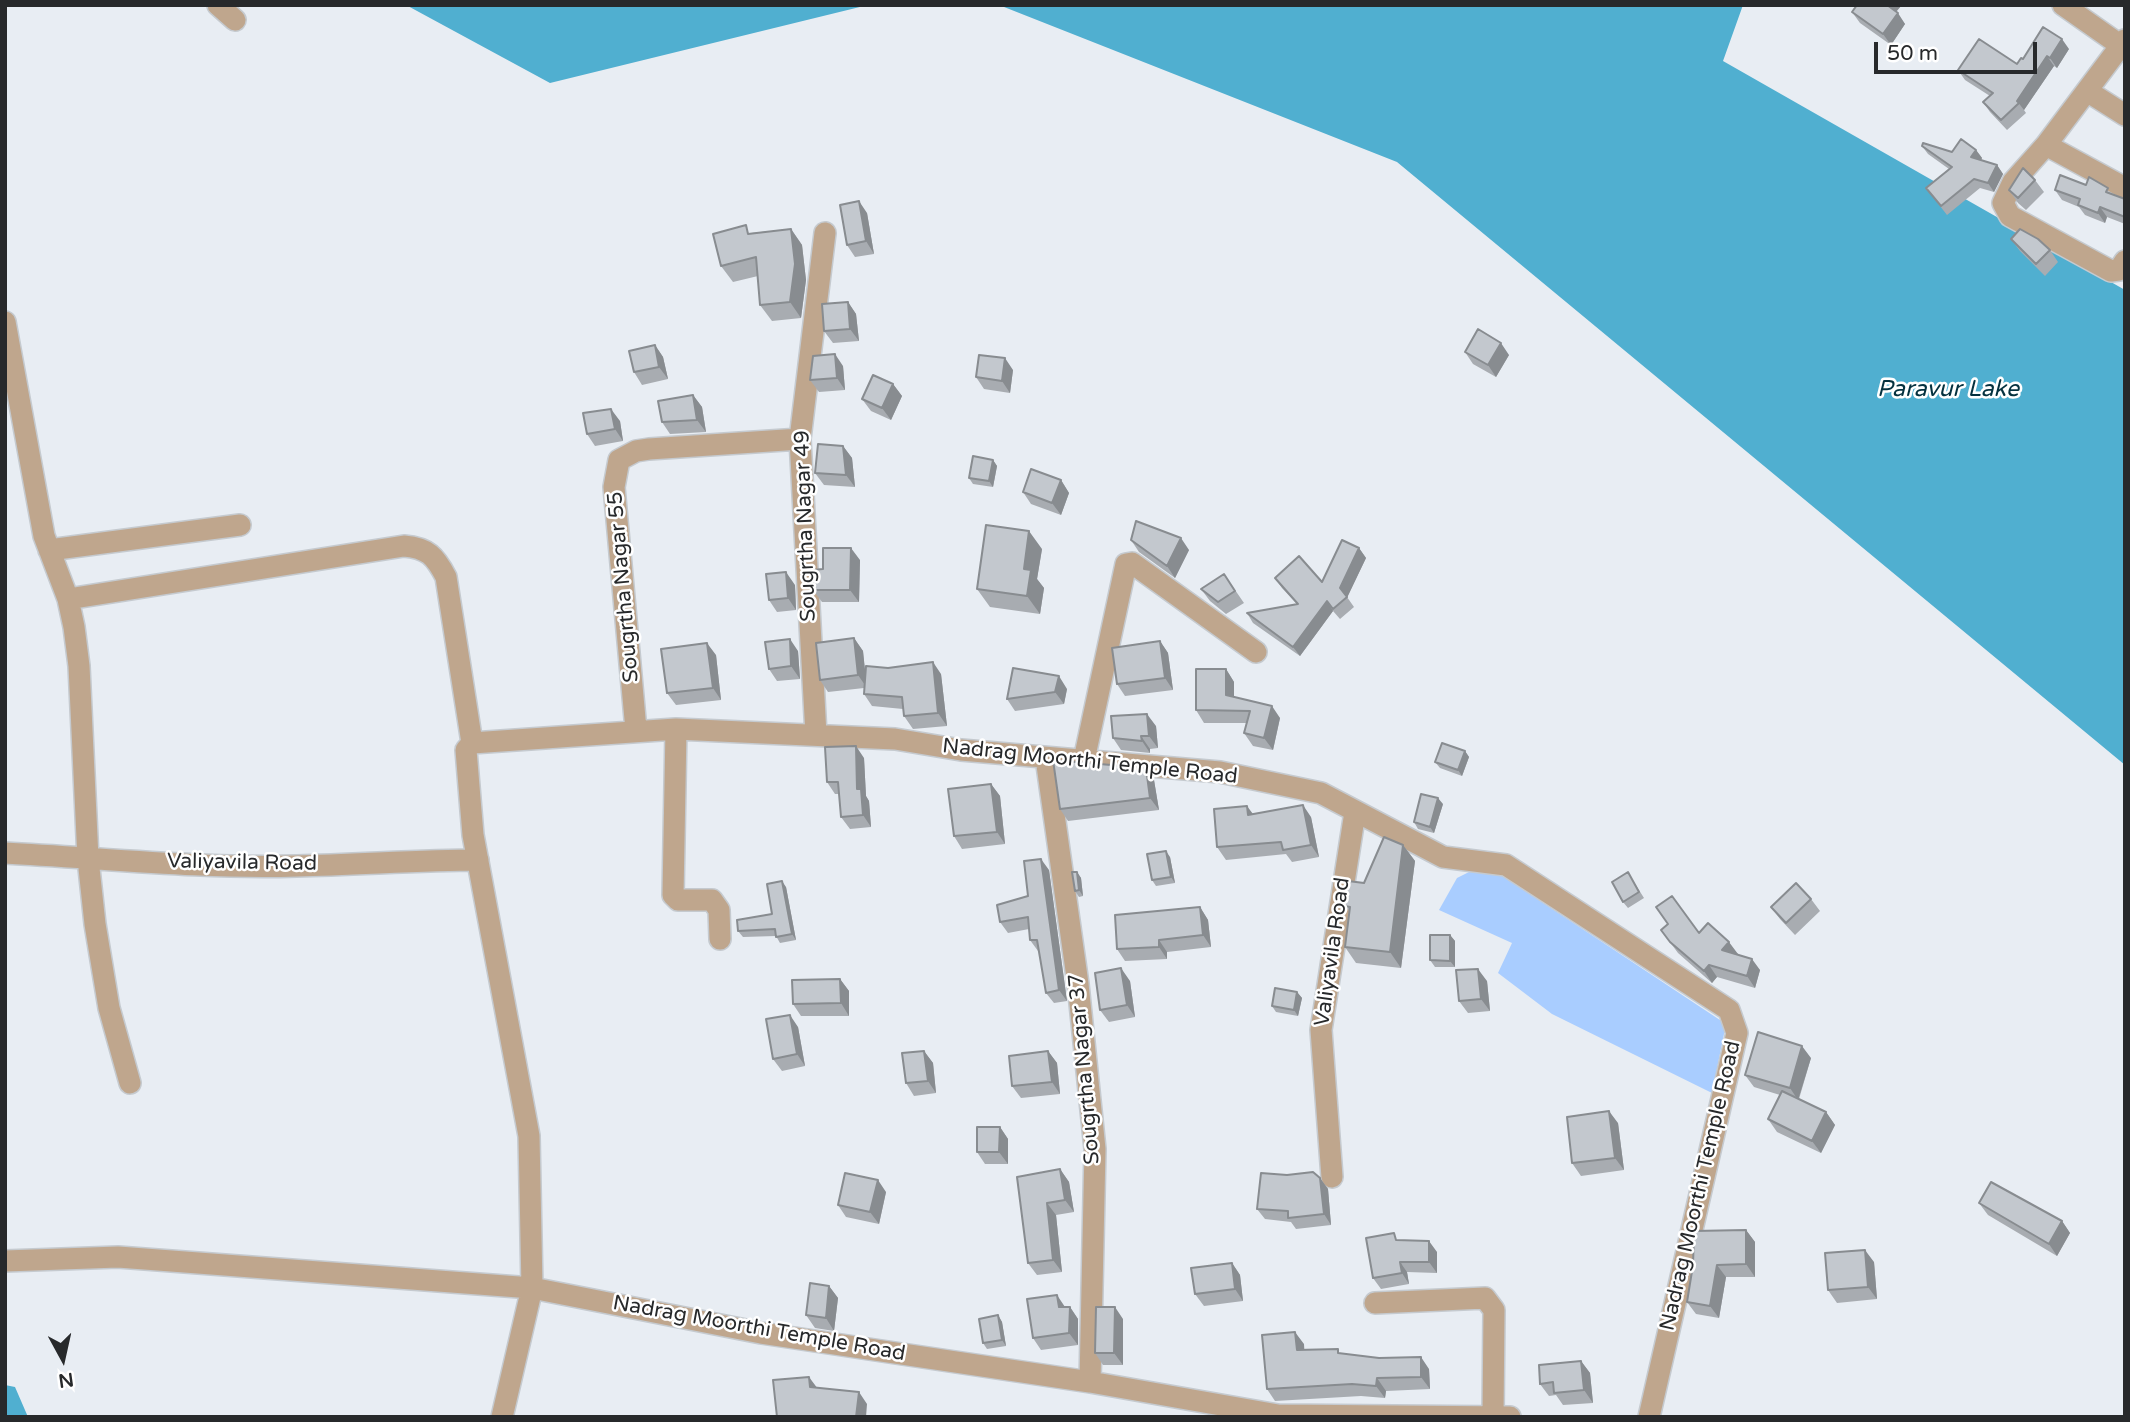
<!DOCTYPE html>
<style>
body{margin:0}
#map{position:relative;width:2130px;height:1422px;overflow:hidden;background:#e8edf3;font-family:"Varela Round",sans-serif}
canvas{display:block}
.frame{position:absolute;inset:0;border:7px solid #27292b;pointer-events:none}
.north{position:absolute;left:28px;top:1324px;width:70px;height:70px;-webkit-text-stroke:5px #fff;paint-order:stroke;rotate:172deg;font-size:19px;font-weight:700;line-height:28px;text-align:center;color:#27292b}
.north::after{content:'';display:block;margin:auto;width:24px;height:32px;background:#27292b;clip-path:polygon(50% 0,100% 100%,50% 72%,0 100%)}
.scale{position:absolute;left:1874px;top:42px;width:163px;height:32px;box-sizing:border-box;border:4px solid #27292b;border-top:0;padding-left:9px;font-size:21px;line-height:24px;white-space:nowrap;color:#27292b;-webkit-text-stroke:5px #fff;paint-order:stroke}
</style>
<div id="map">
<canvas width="2130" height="1422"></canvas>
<div class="frame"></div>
<div class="north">N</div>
<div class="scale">50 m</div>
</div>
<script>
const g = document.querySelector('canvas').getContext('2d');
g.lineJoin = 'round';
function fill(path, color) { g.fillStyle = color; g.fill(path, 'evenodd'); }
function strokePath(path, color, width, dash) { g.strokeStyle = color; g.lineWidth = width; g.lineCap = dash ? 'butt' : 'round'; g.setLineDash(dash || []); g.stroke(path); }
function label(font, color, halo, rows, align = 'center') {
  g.font = font + ' "Varela Round",sans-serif'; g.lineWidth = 5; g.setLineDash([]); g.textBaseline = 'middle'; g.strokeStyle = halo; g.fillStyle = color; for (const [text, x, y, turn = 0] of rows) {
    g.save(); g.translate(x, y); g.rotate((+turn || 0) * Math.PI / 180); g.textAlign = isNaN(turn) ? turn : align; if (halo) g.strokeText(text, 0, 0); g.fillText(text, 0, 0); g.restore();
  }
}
const green = new Path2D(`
 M1477,868L1498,873L1726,1024L1712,1093L1552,1014L1498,973L1512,943L1439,910L1457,878Z`);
const water = new Path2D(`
 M406,5H868L550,83Z
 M999,5H1743L1723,61L2125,290V765L1397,162Z
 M5,1385L15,1387L28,1417H8L5,1410Z`);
const minor = new Path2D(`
 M218,5L235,20
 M2063,5L2120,45
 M2125,40L2046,145L2013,182L2003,203L2010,216L2111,271L2119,270L2125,261
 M2087,91L2125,115
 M2046,145L2125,188
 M5,322L44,536L68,599L74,627L79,666L88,859L95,924L109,1008L130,1083
 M49,550L240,525
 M68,599L404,546C428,548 435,556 446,577L472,743
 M676,729L673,895L678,900H712L719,910L720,939
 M636,730L614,487L619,460L636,451L649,449L800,439
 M816,735L800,439L825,233
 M1046,758L1078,984L1095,1149L1090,1382
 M1084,760L1126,564L1132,563L1256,652
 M5,853C102,858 200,869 297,866C358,865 418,860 478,860
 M1332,1177L1321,1030L1355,812
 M5,1261L118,1257L532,1288L761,1333L1090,1382L1278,1415L1510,1417
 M1375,1303L1485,1298L1494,1310L1493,1416
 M502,1417L532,1288L529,1136L473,835L466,750L472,743L676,729L895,739L961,750L1220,772L1321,793L1443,857L1506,865L1729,1010L1737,1033L1649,1417`);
const wall = new Path2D(`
 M1857,5H1902L1896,12L1905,24L1891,45L1860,23L1852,12Z
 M2069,49L2057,68L2054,66L2024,110L2026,113L2007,130L1990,112L1983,102L1990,96L1965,80L1958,70L2017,64L2023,59Z
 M1922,146L1952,152L1976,150L1982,158L1981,160L1997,165L2003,174L1994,192L1980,188L1947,215L1926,188L1949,169L1928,154Z
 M2035,180L2044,192L2026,210L2018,203L2009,190Z
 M2055,190L2113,195L2125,199V224L2107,217L2105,223L2085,215L2079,207L2062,200Z
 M867,213L874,254L855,257L847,245Z
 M791,229L802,245L806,280L801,318L772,321L760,305L758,276L733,282L721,266L751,233Z
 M2011,239L2050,250L2058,262L2045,276L2020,251Z
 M848,302L856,314L859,341L833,343L824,331Z
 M655,345L663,357L668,379L642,385L634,372Z
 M1465,352L1509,355L1496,377L1473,364Z
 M843,366L845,390L819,392L810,380Z
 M1013,370L1010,393L984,389L976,377Z
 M893,384L902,396L891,420L871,411L862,399Z
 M693,395L702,407L706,432L670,434L662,422Z
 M620,421L623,441L595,446L587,434Z
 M843,446L852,458L855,487L824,485L815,473Z
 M993,460L997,466L993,487L973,484L969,478Z
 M1061,480L1069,493L1061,515L1031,504L1023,492Z
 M1131,540L1189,550L1175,578L1139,552Z
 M1359,548L1366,558L1347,597L1354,607L1340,619L1333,611L1300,656L1253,623L1247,613L1297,604L1282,588L1275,578L1322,582Z
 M1042,549L1037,579L1044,588L1040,614L990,607L977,589Z
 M860,560L859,602H822L813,590L823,569Z
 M1224,574L1244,603L1226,614L1210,601L1201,589Z
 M795,585L796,610L777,612L769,600Z
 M854,638L863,651L865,673L941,674L947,726L913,729L904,716L903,709L872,706L864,694V688L828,692L820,680Z
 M1160,641L1168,653L1173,690L1125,696L1117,684Z
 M798,651L800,679L777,681L769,669Z
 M716,655L721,700L676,705L667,693Z
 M1226,669L1234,682V697L1280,718L1273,750L1253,746L1244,733L1247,723H1204L1196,710Z
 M1067,689L1064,704L1015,711L1007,699Z
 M1156,726L1158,748L1150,749V753L1121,750L1113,738Z
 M1465,751L1469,757L1462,776L1440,768L1435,762Z
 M864,758L866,796L869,801L871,827L850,829L841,817L839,794H835L827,782Z
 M1146,768L1154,780L1159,810L1068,821L1060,809Z
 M991,784L1000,796L1005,844L962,849L954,836Z
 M1443,804L1434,833L1418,829L1414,822Z
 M1253,814L1311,817L1319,857L1292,862L1286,854L1226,860L1217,847Z
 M1403,845L1415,861L1401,968L1356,963L1345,947L1350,912L1345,906L1364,883Z
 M1170,857L1175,883L1156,886L1152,880Z
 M1049,870L1067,1001L1054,1003L1046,993L1039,951H1038L1030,940L1029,929L1008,933L1000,922L1028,896Z
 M1077,872L1081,878L1083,896L1079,897L1075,891Z
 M1632,879L1644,898L1628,908L1623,902Z
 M786,887L796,940L780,943L776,936L743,937L738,931L772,914Z
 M1811,899L1820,911L1795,935L1780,919L1771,907Z
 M1200,907L1208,920L1211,947L1167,952V959L1125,961L1117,949Z
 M1661,930L1699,933L1738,954L1737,955L1760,970L1755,988L1717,977L1712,983L1678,953Z
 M1450,935L1455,941V967H1435L1430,960Z
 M840,979L849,991V1016H801L793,1004Z
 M1130,981L1135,1017L1109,1022L1100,1010Z
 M1487,981L1490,1011L1468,1013L1459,1001Z
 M1297,992L1302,998L1298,1016L1276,1012L1272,1006Z
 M798,1027L805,1066L782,1071L773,1059Z
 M924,1051L933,1063L936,1093L914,1096L906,1083Z
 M1048,1051L1057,1063L1060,1094L1021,1098L1012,1086Z
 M1811,1058L1799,1099L1826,1112L1835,1125L1821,1153L1777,1132L1768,1119L1780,1095L1754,1087L1745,1075Z
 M1618,1123L1624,1170L1581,1176L1572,1163Z
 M1000,1127L1008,1139V1164H985L977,1152Z
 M1060,1169L1069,1182L1074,1212L1056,1215L1062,1272L1037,1275L1028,1263L1017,1177Z
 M1320,1178L1328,1189L1331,1225L1296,1229L1291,1222L1265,1219L1257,1209Z
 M886,1192L879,1224L846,1217L838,1205Z
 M1979,1203L2062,1221L2070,1233L2057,1256L1988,1215Z
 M1746,1230L1755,1242V1277H1726L1719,1318L1696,1314L1687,1302Z
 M1400,1240L1437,1252V1273L1407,1272L1409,1284L1381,1289L1373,1278Z
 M1874,1262L1877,1299L1837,1303L1828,1290Z
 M1232,1263L1240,1275L1243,1301L1204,1306L1195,1294Z
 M829,1286L838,1298L834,1331L815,1328L806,1315Z
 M1065,1307H1070L1078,1319V1345L1041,1350L1033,1338Z
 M998,1315L1002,1322L1006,1346L987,1349L983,1343Z
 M1123,1319V1365H1103L1095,1353Z
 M1304,1344V1350L1341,1353L1429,1369L1430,1389L1386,1391L1385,1398L1361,1396L1275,1401L1267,1389Z
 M1581,1361L1590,1373L1593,1403L1563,1405L1556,1395L1549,1396L1540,1384Z`);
const shadedWall = new Path2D(`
 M1886,5H1902L1893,15Z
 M1898,13L1905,24L1891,45L1883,34Z
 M2062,39L2069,49L2057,68L2050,58Z
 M2047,56L2054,66L2024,110L2017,101Z
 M1976,150L1982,158L1977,166L1971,157Z
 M1997,165L2003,174L1994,192L1988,183Z
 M859,201L867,213L874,254L866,241Z
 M2100,207L2107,217L2105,223L2098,213Z
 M791,229L802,245L806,280L801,318L790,302Z
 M848,302L856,314L859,341L850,329Z
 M1501,343L1509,355L1496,377L1488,365Z
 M655,345L663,357L668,379L659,367Z
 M835,354L843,366L845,390L837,378Z
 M1005,358L1013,370L1010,393L1002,381Z
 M893,384L902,396L891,420L882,408Z
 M693,395L702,407L706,432L697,420Z
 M611,409L620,421L623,441L615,429Z
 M843,446L852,458L855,487L846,475Z
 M993,460L997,466L993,487L989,481Z
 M1061,480L1069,493L1061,515L1052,503Z
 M1029,531L1042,549L1037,579L1044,588L1040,614L1027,596L1024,569Z
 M1181,538L1189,550L1175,578L1167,566Z
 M851,548L860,560L859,602L850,590Z
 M1359,548L1366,558L1347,598L1340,588Z
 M786,572L795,585L796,610L788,598Z
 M1327,601L1333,611L1300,656L1293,647Z
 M854,638L863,651L867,688L858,675Z
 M790,639L798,651L800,679L791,666Z
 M1160,641L1168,653L1173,690L1165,678Z
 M707,643L716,655L721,700L713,688Z
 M933,662L941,674L947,726L938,713Z
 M1226,669L1234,682V707L1226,695Z
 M1059,676L1067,689L1064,704L1055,692Z
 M1272,706L1280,718L1273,750L1264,738Z
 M1147,714L1156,726L1158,748L1149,736Z
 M1141,736L1150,749V753L1142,741Z
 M856,746L864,758L866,796L869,801L871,827L863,815L857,789Z
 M1465,751L1469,757L1462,776L1458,770Z
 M1146,768L1154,780L1159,810L1150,798Z
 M991,784L1000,796L1005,844L997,832Z
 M1438,798L1443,804L1434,833L1430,827Z
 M1303,805L1311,817L1319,857L1311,845Z
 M1247,806L1256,818L1248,815Z
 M1403,845L1415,861L1401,968L1390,952Z
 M1166,851L1170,857L1175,883L1171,877Z
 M1041,859L1049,870L1067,1001L1059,990Z
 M1077,872L1081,878L1083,896L1079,890Z
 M782,881L786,887L796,940L792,934Z
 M1200,907L1208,920L1211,947L1203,935Z
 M1450,935L1455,941V967L1450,961Z
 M1159,940L1167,952V959L1159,947Z
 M1729,942L1738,954L1730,962L1722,950Z
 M1752,959L1760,970L1755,988L1747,976Z
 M1709,965L1717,977L1712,983L1704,971Z
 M1121,968L1130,981L1135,1017L1127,1005Z
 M1478,969L1487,981L1490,1011L1481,999Z
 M840,979L849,991V1016L841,1003Z
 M1297,992L1302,998L1298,1016L1294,1010Z
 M790,1015L798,1027L805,1066L797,1054Z
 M1802,1046L1811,1058L1798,1100L1790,1088Z
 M924,1051L933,1063L936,1093L928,1081Z
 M1048,1051L1057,1063L1060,1094L1052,1082Z
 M1609,1111L1618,1123L1624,1170L1615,1158Z
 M1826,1112L1835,1125L1821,1153L1812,1141Z
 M1000,1127L1008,1139V1164L999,1152Z
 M1060,1169L1069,1182L1074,1212L1065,1200Z
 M1320,1178L1328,1189L1331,1225L1324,1214Z
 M878,1180L886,1192L879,1224L870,1212Z
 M1047,1203L1056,1215L1062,1272L1053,1260Z
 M2062,1221L2070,1233L2057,1256L2049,1244Z
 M1746,1230L1755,1242V1277L1746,1264Z
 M1429,1241L1437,1252V1273L1429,1262Z
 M1865,1250L1874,1262L1877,1299L1868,1287Z
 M1400,1262L1407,1272L1409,1284L1402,1273Z
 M1232,1263L1240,1275L1243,1301L1235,1289Z
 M1717,1265L1726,1277L1719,1318L1710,1306Z
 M829,1286L838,1298L834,1331L826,1318Z
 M1057,1295L1065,1307H1059Z
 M1070,1307L1078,1319V1345L1069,1333Z
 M1115,1307L1123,1319V1365L1114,1353Z
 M998,1315L1002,1322L1006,1346L1002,1340Z
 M1295,1332L1304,1344L1305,1362L1297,1350Z
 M1421,1357L1429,1369L1430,1389L1421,1377Z
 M1581,1361L1590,1373L1593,1403L1584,1390Z
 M809,1377L818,1389L810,1387Z
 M1377,1378L1386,1391L1385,1398L1376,1386Z
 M859,1392L867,1404L866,1417H856Z`);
const building = new Path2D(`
 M1857,5H1887L1898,13L1883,34L1852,12Z
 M2043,27L2062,39L2050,58L2047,56L2017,101L2019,103L2001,120L1983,102L1993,93L1958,70L1979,39L2017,64L2021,58L2023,59Z
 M1961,139L1976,150L1971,157L1997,165L1988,183L1974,179L1941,206L1926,188L1952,167L1922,146L1923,143L1952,152Z
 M2023,168L2035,180L2018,198L2009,190Z
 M2060,175L2086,185L2089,177L2108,188L2106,192L2125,199V217L2100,207L2098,213L2078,205L2080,199L2055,190Z
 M859,201L866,241L847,245L840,205Z
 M746,225L748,234L791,229L795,264L790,302L760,305L756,257L721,266L713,234Z
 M2020,229L2038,239L2050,250L2036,264L2011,239Z
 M848,302L850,329L824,331L822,304Z
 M1478,329L1501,343L1488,365L1465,352Z
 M655,345L659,367L634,372L629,351Z
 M835,354L837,378L810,380L813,356Z
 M979,355L1005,358L1002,381L976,377Z
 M873,375L893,384L882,408L862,399Z
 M693,395L697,420L662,422L658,401Z
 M611,409L615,429L587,434L583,413Z
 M818,444L843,446L846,475L815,473Z
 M973,456L993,460L989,481L969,478Z
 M1031,469L1061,480L1052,503L1023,492Z
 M1136,521L1181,538L1167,566L1131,540Z
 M986,525L1029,531L1024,569L1031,570L1027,596L977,589Z
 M1342,540L1359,548L1340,588L1347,597L1333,609L1327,601L1293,647L1247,613L1298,604L1275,578L1299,556L1322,582Z
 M823,548H851L850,590H813L812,570L823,569Z
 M786,572L788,598L769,600L766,574Z
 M1224,574L1235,591L1218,602L1201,589Z
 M854,638L858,675L820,680L816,643Z
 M790,639L791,666L769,669L765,642Z
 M1160,641L1165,678L1117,684L1112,648Z
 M707,643L713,688L667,693L661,649Z
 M933,662L938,713L904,716L902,697L864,694L866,666L888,668Z
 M1013,668L1059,676L1055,692L1007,699Z
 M1196,669H1226V695L1272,706L1264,738L1244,733L1250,711L1196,710Z
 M1147,714L1149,736H1141L1142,741L1113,738L1111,716Z
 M1442,743L1465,751L1458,770L1435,762Z
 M856,746L857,789H861L863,815L841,817L838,782H827L825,747Z
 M1053,760L1146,768L1150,798L1060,809Z
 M991,784L997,832L954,836L948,789Z
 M1421,794L1438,798L1430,827L1414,822Z
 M1303,805L1311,845L1283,850L1281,842L1217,847L1214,809L1247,806L1248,815Z
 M1384,837L1403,845L1390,952L1345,947L1350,907L1345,906L1348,881L1364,883Z
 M1166,851L1171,877L1152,880L1147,854Z
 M1041,859L1059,990L1046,993L1037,940H1030L1028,917L1000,922L997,905L1028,896L1024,861Z
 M1072,872H1077L1079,890L1075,891Z
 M1628,872L1639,892L1623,902L1612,882Z
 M782,881L792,934L776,937L775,929L738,931L737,920L772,914L767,884Z
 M1796,883L1811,899L1786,923L1771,907Z
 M1672,896L1699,933L1708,923L1729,942L1722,950L1752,959L1747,976L1709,965L1704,971L1670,942L1661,930L1668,924L1656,907Z
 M1200,907L1203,935L1159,940V947L1117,949L1115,915Z
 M1430,935H1450V961L1430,960Z
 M1121,968L1127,1005L1100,1010L1095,973Z
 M1478,969L1481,999L1459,1001L1456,970Z
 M840,979L841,1003L793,1004L792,980Z
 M1275,988L1297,992L1294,1010L1272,1006Z
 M790,1015L797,1054L773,1059L766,1019Z
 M1758,1032L1802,1046L1790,1088L1745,1075Z
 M924,1051L928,1081L906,1083L902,1053Z
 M1048,1051L1052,1082L1012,1086L1009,1056Z
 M1782,1091L1826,1112L1812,1141L1768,1119Z
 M1609,1111L1615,1158L1572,1163L1567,1117Z
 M977,1127H1000L999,1152H977Z
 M1060,1169L1065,1200L1047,1203L1053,1260L1028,1263L1017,1177Z
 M1313,1172L1320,1178L1324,1214L1288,1218V1211L1257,1209L1261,1173L1287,1175Z
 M845,1173L878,1180L870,1212L838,1205Z
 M1991,1182L2062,1221L2049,1244L1979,1203Z
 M1746,1230V1264L1717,1265L1710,1306L1687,1302L1693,1265L1694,1231Z
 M1394,1233L1396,1240L1429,1241V1262H1400L1402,1273L1373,1278L1366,1238Z
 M1865,1250L1868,1287L1828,1290L1825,1253Z
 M1232,1263L1235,1289L1195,1294L1191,1268Z
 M810,1283L829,1286L826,1318L806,1315Z
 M1057,1295L1059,1307H1070L1069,1333L1033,1338L1027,1299Z
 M1096,1307H1115L1114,1353H1095Z
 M998,1315L1002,1340L983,1343L979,1319Z
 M1295,1332L1297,1350L1338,1349V1353L1379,1358L1421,1357V1377L1377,1378L1376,1386L1352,1384L1267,1389L1262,1335Z
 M1581,1361L1584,1390L1554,1393L1553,1382L1540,1384L1539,1365Z
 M809,1377L810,1387L859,1392L856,1417H777L773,1380Z`);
const streetNames = [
 ["Sougrtha Nagar 49",806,526,-92],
 ["Sougrtha Nagar 55",624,587,-95],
 ["Nadrag Moorthi Temple Road",1090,762,6],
 ["Valiyavila Road",242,863,1],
 ["Valiyavila Road",1333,952,-82],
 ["Sougrtha Nagar 37",1085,1069,-95],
 ["Nadrag Moorthi Temple Road",1701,1186,-77],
 ["Nadrag Moorthi Temple Road",759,1329,10]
];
const waterNames = [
 ["Paravur Lake",1948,390]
];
fill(green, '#a9cdff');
fill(water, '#50afd0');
strokePath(minor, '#c5cacf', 24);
strokePath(minor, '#bfa68d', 21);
fill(wall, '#a8acb1');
fill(shadedWall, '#888c90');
fill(building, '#c3c8ce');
strokePath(building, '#888c90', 2);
label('21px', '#27292b', '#fff', streetNames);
label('italic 23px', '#04313f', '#fff', waterNames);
</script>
